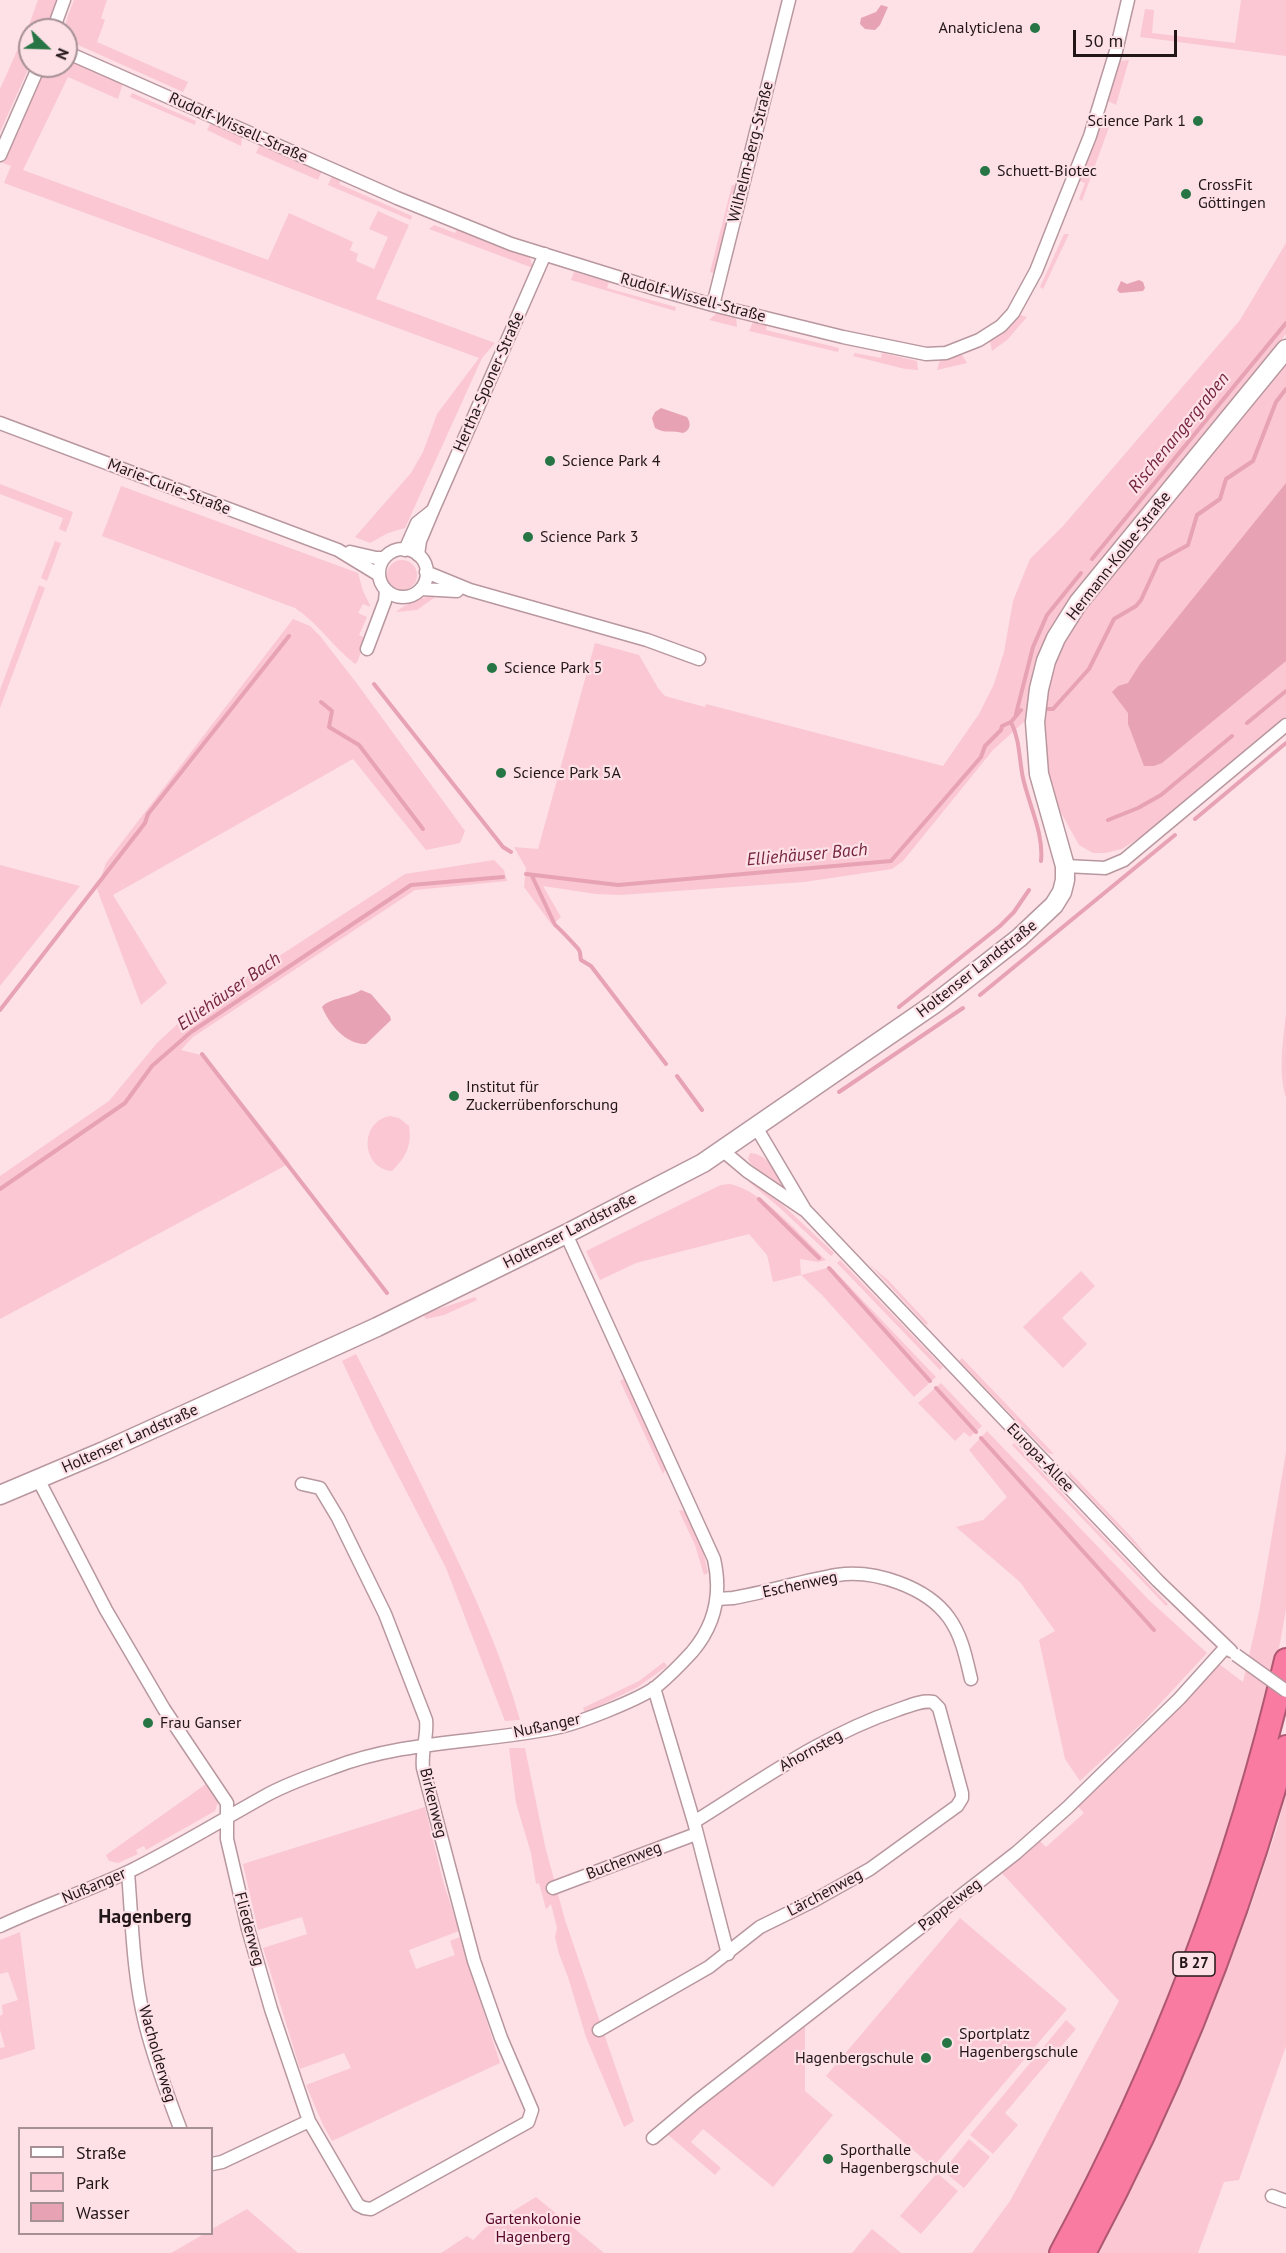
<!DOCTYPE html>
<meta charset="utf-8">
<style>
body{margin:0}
#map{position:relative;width:1286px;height:2253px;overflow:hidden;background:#fde1e7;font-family:"PT Sans",sans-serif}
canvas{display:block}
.legend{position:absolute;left:18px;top:2127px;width:195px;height:108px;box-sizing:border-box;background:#fde1e7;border:2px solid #a59095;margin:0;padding:8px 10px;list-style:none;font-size:18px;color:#221619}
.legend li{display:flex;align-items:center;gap:12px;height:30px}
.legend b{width:30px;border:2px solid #a59095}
.north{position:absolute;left:18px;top:18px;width:60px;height:60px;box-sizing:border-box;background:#fde1e7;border:2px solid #a59095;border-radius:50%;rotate:113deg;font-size:16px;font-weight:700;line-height:24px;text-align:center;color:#221619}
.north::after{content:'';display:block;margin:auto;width:21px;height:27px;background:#277545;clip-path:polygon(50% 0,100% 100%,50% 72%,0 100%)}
.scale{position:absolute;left:1073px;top:30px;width:104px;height:27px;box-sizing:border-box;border:3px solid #221619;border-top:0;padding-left:8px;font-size:18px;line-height:21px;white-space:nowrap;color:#221619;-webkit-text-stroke:4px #fde1e7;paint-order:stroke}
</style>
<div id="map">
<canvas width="1286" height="2253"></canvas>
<ul class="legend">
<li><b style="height:8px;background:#fff"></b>Straße</li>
<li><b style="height:16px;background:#fac7d3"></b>Park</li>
<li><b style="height:16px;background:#e7a2b3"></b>Wasser</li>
</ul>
<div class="north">N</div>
<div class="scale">50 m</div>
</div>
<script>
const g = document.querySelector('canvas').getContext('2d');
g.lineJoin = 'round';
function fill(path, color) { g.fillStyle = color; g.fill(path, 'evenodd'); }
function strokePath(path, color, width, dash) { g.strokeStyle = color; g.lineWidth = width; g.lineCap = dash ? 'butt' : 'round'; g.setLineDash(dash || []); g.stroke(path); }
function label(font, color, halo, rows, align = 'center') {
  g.font = font + ' "PT Sans",sans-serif'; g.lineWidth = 4.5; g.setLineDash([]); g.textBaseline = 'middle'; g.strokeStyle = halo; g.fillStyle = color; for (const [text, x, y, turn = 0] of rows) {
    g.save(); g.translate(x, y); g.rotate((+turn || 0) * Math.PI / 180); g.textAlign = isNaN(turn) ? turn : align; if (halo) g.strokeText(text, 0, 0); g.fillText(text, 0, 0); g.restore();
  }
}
const green = new Path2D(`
 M38,0H57L47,25L36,27L29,25Z
 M74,0H107L101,18L105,20L97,42L188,82L183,92L76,44L68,28H65L67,18Z
 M1241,0H1286V56L1140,37L1145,9L1154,10L1152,33L1235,43Z
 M20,44L27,52L30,65L0,132V89Z
 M1129,60L1116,105L1108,101L1119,61Z
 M66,61L75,62L123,83L118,99L68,77L23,170L268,260L289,213L353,242L350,250L358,254L356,261L374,269L388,237L369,229L378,211L409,225L376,299L495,343L482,358L405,528L388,533L370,543L355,537L411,473L423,452L437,414L479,358L4,183L11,166L3,163L44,72L50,66H66Z
 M132,93L196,121L195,125L130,97Z
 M1107,117L1112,119L1082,201L1079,199L1085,183L1080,181L1102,119Z
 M211,122L242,136L241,146L207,130Z
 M260,144L322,171L318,180L256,153Z
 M332,176L341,180L339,184L412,216L411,220L328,185Z
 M732,185H736L714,273L710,272Z
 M434,225L455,233L457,229L524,254L530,258L533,268L429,229Z
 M1064,234H1069L1043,289L1040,287Z
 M1286,243V334L1066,607L1050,631L1039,656L1027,719L993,750L903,861L892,869L804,882L620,895L596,894L543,886L561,917L552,925L524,887L526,868L514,847L538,849L595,643L639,655L658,688L665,696L705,707L706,704L943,766L979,714L994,684L1004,652L1013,601L1030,559L1063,526L1240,320Z
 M574,272L609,282L607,288L676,307L675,311L571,280Z
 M717,313L736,317L737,327L709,320Z
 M1017,314L1027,317L1007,340L992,351L990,341L1002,332Z
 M753,322L767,325L766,330L839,348L838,352L749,331Z
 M855,353L881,358L882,353L917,361L918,370L905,369L853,356Z
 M962,355L967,363L937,370L940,360Z
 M1286,362V717L1147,833L1122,849L1105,853H1093L1079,845L1060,811L1050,786L1043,734L1045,705L1049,678L1062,644L1095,592Z
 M0,484L73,512L66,532L59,529L63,518L0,494Z
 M121,486L358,573L363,591L370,605V607L363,604L358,613L367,617L359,635L365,638L358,661L355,664C333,647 318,623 295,608L102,536Z
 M55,541L61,543L47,581L41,578Z
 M387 575a15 15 0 1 1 30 0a15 15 0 1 1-30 0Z
 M39,585L45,588L0,708V690Z
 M438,595L417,610L396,612C406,603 425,596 438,595Z
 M293,619L310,626L320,636L355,681L465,831L460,843L426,850L353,759L113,895L167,983L141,1005L97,889L106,863Z
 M494,860L504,870L507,881L415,890L193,1037L181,1050L205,1056L290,1163L0,1319V1176L109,1101L157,1043L184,1018L405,874Z
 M0,865L80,886L0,986Z
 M1286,1014V1098C1278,1071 1283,1042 1286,1014Z
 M390,1116L399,1118L409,1126C412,1146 406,1157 392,1171C362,1169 358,1122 390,1116Z
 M750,1153C771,1154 781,1181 791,1197L751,1164L748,1159Z
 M750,1180L783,1205L834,1253L831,1256L780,1208L749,1182Z
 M730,1184C763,1191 801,1236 826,1260L818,1262L800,1259L801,1275L831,1267L936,1377L914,1397L822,1295L801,1275L773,1282L767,1255L749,1234L636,1263L600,1280L586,1251L702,1194L721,1185Z
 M840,1260L943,1367L940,1370L837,1263Z
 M869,1264L888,1280L928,1323L926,1325Z
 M1081,1271L1095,1286L1062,1318L1087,1344L1063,1368L1023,1327Z
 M475,1297L477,1300L444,1315L426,1319L423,1314Z
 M356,1354C387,1415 418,1476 447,1538C476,1598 502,1656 520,1720L505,1721L446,1568L375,1431L342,1361Z
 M962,1358L1054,1454L1048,1453L959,1361Z
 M625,1378L666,1468L663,1474L620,1381Z
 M941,1383L982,1426L970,1437L964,1432L955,1441L918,1403Z
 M987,1431L1148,1599L1207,1653L1144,1721L1080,1781L1065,1759L1039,1640L1055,1631L1020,1582L956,1527L983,1520L1007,1497L969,1450Z
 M1014,1443L1168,1604L1166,1606L1012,1445Z
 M1286,1452V1610L1277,1659L1229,1838L1200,1920L1128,2097L1065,2226L1049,2253H972L1010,2201L1119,2001L1001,1872L1038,1839L1046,1847L1084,1813L1076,1804L1190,1697L1219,1664L1243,1682L1259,1612Z
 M1068,1470L1134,1540L1150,1560L1070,1477Z
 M681,1510L686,1512L702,1546L708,1573L704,1575L695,1545L679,1511Z
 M664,1662L667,1666L638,1687L585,1713L583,1708L639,1681Z
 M509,1748H525L545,1846L565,1920L634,2121L624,2127L586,2037L568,1977L559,1954L555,1937L557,1928L551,1904L546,1909L539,1883L536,1884L531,1853L516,1803Z
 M206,1784L218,1802L215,1811L146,1850L144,1846L136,1850L138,1854L118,1863L109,1861L106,1855Z
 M1286,1792V2046L1239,2180L1224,2182L1198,2253H1094L1131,2184L1193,2054L1249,1911L1277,1828Z
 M425,1807L443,1881L459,1931L409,1950L416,1969L455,1955L450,1941L460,1937L500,2063L332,2141L323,2125L306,2085L351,2068L344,2053L300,2069L263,1948L307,1934L302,1917L258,1930L243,1864Z
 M960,1918L1067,2009L933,2167L826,2076Z
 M20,1932L35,2049L0,2060V2048L5,2047L0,2030V2016L3,2014L2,2005L18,2000L8,1972L0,1974V1940Z
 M1066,2020L1076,2029L1005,2113L1018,2125L993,2154L970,2135Z
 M805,2027V2091L833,2115L773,2187L703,2129L691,2142L721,2168L715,2175L666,2133L677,2121Z
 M969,2139L990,2157L964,2188L943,2171Z
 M937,2173L958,2191L921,2234L900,2216Z
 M536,2197L604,2253H441L467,2236L473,2240L485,2228Z
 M247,2209L298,2253H171L204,2234H212V2229Z
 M872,2229L901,2253H852Z`);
const water = new Path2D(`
 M881,5L888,7L880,25L875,30L865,29L860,24L861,18L876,12Z
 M1139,280L1143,282L1145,288L1143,291L1120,293L1117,290L1121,281L1127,284Z
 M661,408L687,417C691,423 691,430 683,433C673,430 665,434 655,428L652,418L655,412Z
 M1286,483V661L1162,763L1154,766H1144L1128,724V713L1112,692L1118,686L1128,683L1140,664Z
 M361,990L371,994L390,1016L391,1020L366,1044C346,1045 329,1024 322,1007C329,998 349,998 361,990Z`);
const stream = new Path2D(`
 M1092,559L1286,323
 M374,684L503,847L511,852
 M321,702L332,711L329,727L359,745L423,829
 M1047,709H1053L1089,669L1114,619L1136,606L1141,600L1159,561L1188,545L1197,515L1220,499L1226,479L1253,461L1276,402L1286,389
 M1016,714L1033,647L1047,615L1081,573
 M1011,722C1020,740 1019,759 1023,778C1029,805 1044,834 1041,861
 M1247,723L1286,691
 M1195,819L1286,743
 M1108,820L1138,808L1161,795L1232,736
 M526,874L618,885L891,861L981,757L985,746L1001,730L1002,726L1011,722L1021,710
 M532,876L555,925C557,926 578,948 579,950C581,953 580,957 581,960L591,966L666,1064
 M980,995L1175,835
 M899,1007L1000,926L1014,912L1029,890
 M0,1010L145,823L148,814L289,636
 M202,1054L387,1293
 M677,1076L702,1110
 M839,1092L963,1008
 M0,1189L125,1103L152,1066L191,1032L411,885L503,877
 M759,1199L819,1258
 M829,1268L930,1381
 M936,1388L976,1432
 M981,1438L1154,1630`);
const street = new Path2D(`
 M53,30L64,0
 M66,52L397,198L511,244L656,289L713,305L843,337L926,354L946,353L979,340L1001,326L1013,313L1036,271L1090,136L1116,51L1128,0
 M0,155L39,66
 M713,305L789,0
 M0,423L338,550L379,575
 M379 573a24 24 0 1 1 48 0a24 24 0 1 1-48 0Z
 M405,550L417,523L432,511
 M350,552L376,558H384
 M418,555L420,541L433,510L545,254
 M426,572L470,590L647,640L699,659
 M421,589L457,591
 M367,649L385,601L386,590
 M1065,866L1105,868L1124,860L1286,725
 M756,1127L804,1208
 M722,1150L747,1171L806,1211L1158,1581L1231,1651
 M38,1479L106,1610L164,1709L227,1803V1839L248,1929L271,2009L309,2121L358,2205L364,2208L371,2209L528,2122L532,2110L501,2038L474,1961L423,1768C421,1751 428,1736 426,1720L385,1614L338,1518L320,1488L302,1484
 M717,1599L733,1598C767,1592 802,1581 837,1575C874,1569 927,1587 949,1618C962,1636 966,1658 971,1679
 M654,1688L694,1822L728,1954
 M128,1872C132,1922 133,1974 145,2023C154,2059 167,2094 180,2128
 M553,1888L696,1834
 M0,1926C43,1906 87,1891 130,1871C176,1848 220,1821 265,1796C286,1784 310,1776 332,1768C404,1740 481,1743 555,1728C577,1724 638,1700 656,1687C668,1677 681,1664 692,1652C715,1625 722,1594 714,1559L566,1234
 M599,2030L709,1967L760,1927L815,1900L870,1869L957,1806L962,1798V1793L939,1708L933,1702C921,1700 909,1706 897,1710C823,1735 760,1781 694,1822
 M653,2138L696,2102L1016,1853L1067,1808L1179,1699L1226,1647
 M212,2164L222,2162L309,2121
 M1272,2196L1286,2201`);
const secondary = new Path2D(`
 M0,1495L104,1451L377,1327L566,1234L703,1163L937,1002L1019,938L1054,905L1062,892L1065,880V866L1039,774L1035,722L1039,689L1046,661L1056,638L1078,603L1286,349`);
const highway = new Path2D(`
 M1061,2253C1162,2066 1238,1867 1286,1660
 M1084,2253C1171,2091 1237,1925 1286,1747`);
const streetBridge = new Path2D(`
 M1236,1655L1286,1691`);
const markers = [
 [1035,28,6,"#277545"],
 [1198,121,6,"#277545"],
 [985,171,6,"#277545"],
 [1186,194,6,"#277545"],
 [550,461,6,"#277545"],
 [528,537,6,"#277545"],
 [492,668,6,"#277545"],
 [501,773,6,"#277545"],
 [454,1096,6,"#277545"],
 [148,1723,6,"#277545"],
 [947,2043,6,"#277545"],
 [926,2058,6,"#277545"],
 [828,2159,6,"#277545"]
];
const shields = [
 [1194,1964,42]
];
const shieldNames = [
 ["B 27",1194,1964]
];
const poiNames = [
 ["AnalyticJena",1023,28,"right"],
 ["Science Park 1",1186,121,"right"],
 ["Schuett-Biotec",997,171],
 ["CrossFit",1198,185],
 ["Göttingen",1198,203],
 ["Science Park 4",562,461],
 ["Science Park 3",540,537],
 ["Science Park 5",504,668],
 ["Science Park 5A",513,773],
 ["Institut für",466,1087],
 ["Zuckerrübenforschung",466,1105],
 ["Frau Ganser",160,1723],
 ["Sportplatz",959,2034],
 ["Hagenbergschule",959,2052],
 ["Hagenbergschule",914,2058,"right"],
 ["Sporthalle",840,2150],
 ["Hagenbergschule",840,2168]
];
const streetNames = [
 ["Rudolf-Wissell-Straße",238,128,24],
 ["Wilhelm-Berg-Straße",751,152,-76],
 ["Rudolf-Wissell-Straße",693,298,15],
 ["Hertha-Sponer-Straße",489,382,-66],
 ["Marie-Curie-Straße",169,487,21],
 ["Hermann-Kolbe-Straße",1119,556,-52],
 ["Holtenser Landstraße",977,969,-38],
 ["Holtenser Landstraße",570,1231,-27],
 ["Holtenser Landstraße",130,1439,-24],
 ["Europa-Allee",1040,1458,46],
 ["Eschenweg",800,1585,-12],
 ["Nußanger",547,1726,-12],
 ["Ahornsteg",811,1751,-29],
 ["Birkenweg",433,1803,76],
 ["Buchenweg",624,1861,-21],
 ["Nußanger",94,1886,-23],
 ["Lärchenweg",825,1893,-28],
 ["Pappelweg",950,1905,-38],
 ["Fliederweg",249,1929,75],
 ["Wacholderweg",157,2054,74]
];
const parkNames = [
 ["Gartenkolonie",533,2219],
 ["Hagenberg",533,2237]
];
const waterNames = [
 ["Rischenangergraben",1179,433,-51],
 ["Elliehäuser Bach",807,855,-5],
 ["Elliehäuser Bach",229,992,-35]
];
const quarterNames = [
 ["Hagenberg",145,1917]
];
fill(green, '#fac7d3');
fill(water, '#e7a2b3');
strokePath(stream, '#e7a2b3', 4);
strokePath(street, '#b8979f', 15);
strokePath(secondary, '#b8979f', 21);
strokePath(highway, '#ae5871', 26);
strokePath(street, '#fff', 12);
strokePath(secondary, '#fff', 18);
strokePath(highway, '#f97ba1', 22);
strokePath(streetBridge, '#b8979f', 15, []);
strokePath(streetBridge, '#fff', 12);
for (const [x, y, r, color] of markers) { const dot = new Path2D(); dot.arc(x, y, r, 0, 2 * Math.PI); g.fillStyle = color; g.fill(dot); strokePath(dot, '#fde1e7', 2); }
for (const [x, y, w] of shields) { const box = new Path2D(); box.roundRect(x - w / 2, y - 12, w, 24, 4.5); g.fillStyle = '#fde1e7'; g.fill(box); strokePath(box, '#221619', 1.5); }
label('bold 15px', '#221619', null, shieldNames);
label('16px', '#221619', '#fde1e7', poiNames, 'left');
label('16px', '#221619', '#fde1e7', streetNames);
label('16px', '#570528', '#fde1e7', parkNames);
label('italic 18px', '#762641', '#fde1e7', waterNames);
label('bold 20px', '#221619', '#fde1e7', quarterNames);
</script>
